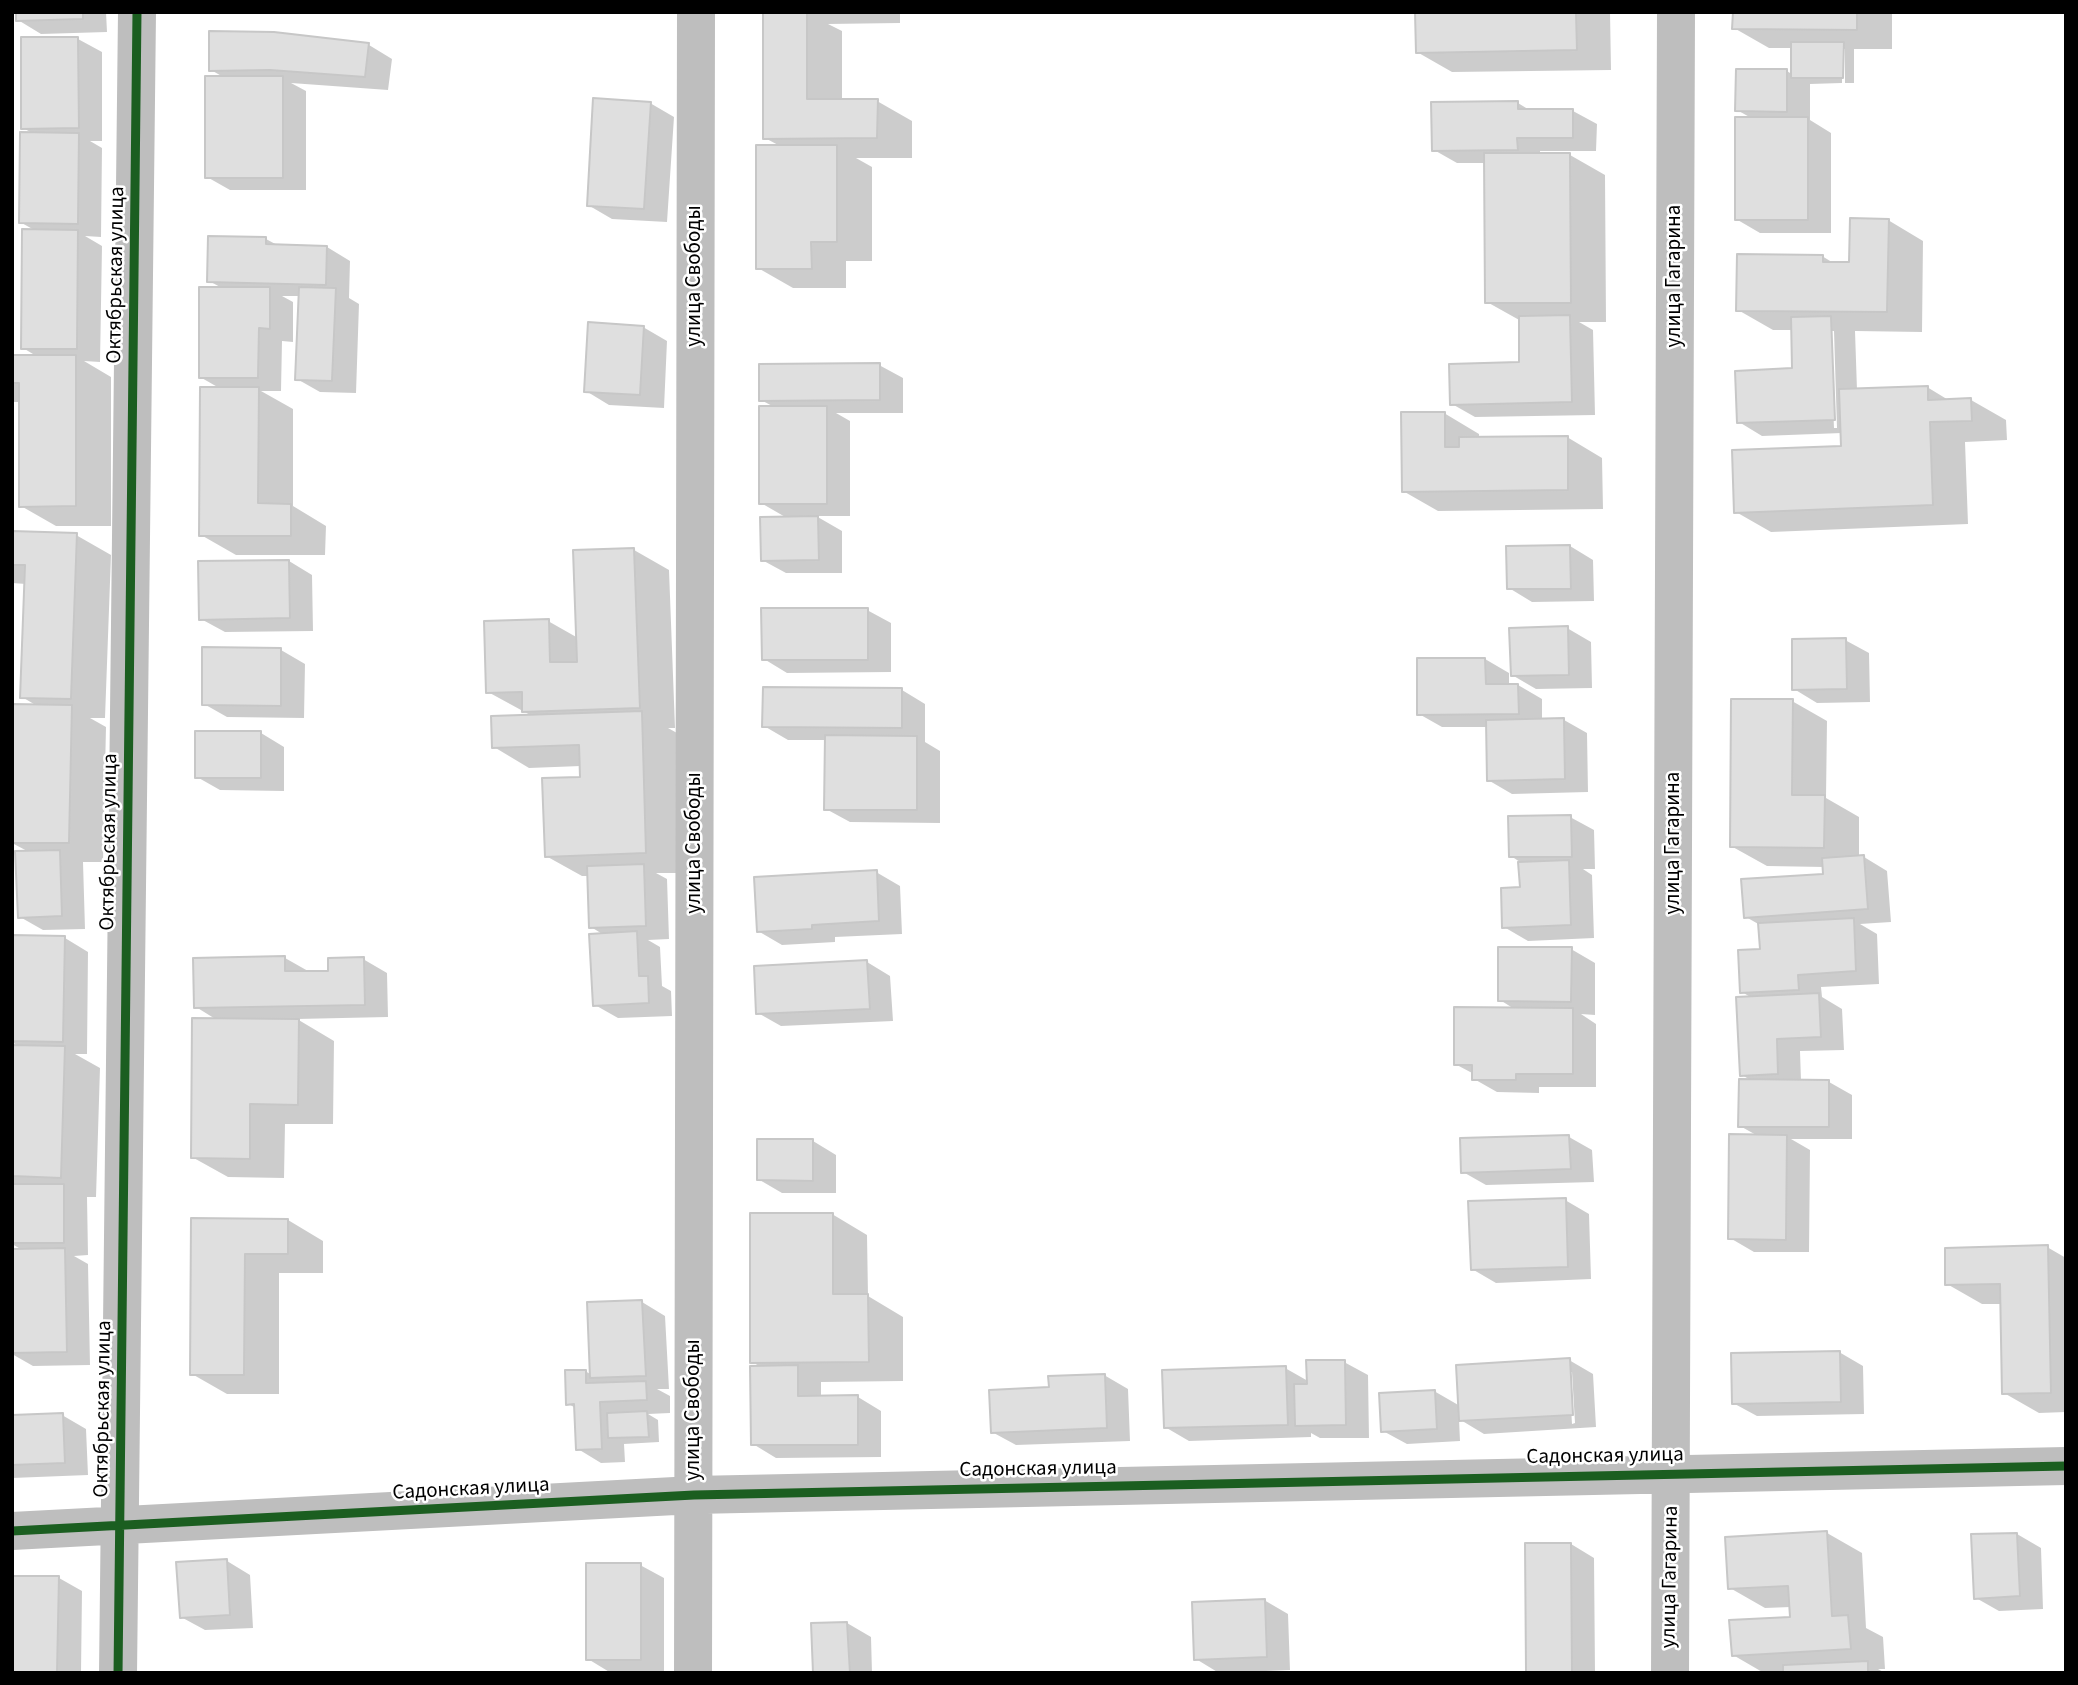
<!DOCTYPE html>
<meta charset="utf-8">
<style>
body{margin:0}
#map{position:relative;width:2078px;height:1685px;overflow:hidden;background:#fff;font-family:"Source Sans 3",sans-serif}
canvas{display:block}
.frame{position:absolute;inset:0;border:14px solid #000;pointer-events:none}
</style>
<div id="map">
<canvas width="2078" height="1685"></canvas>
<div class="frame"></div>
</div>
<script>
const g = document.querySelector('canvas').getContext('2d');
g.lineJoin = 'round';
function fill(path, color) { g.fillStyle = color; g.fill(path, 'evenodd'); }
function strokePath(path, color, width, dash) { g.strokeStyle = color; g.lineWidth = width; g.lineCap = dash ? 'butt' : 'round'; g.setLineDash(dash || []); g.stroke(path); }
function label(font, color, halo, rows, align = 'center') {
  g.font = font + ' "Source Sans 3",sans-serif'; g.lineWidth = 5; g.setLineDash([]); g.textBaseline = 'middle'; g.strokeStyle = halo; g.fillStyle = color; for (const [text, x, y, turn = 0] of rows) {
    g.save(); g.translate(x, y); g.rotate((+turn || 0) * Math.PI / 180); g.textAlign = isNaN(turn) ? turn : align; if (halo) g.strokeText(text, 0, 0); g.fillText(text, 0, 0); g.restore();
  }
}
const shadow = new Path2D(`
 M18,12H106L107,32L41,34L18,20Z
 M764,12H900V23L828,24L842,31V101H877L912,121V158H856L872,167V261H846V288H793L758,268L780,146L765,138Z
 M1416,12H1610L1611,70L1452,72L1417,52Z
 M1734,12H1892V49H1854V83H1845V49H1842V83L1810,84V120L1831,133V233H1760L1736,219L1753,119L1737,110L1787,71L1793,75V48H1769L1734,28Z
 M78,39L102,52V141H90L102,148L101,237L85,236L102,246L100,362L84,361L111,377V526H56L21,506V402H12V357H38L23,348L36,231L20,222L34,134L23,128Z
 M369,45L392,59L388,90L291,83L306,91V190H230L207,177L225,78L211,70Z
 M650,103L674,117L667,222L612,219L588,205Z
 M1518,103L1531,111H1573L1597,124L1596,151H1540V155H1570L1605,175L1606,322H1579L1593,330L1595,415L1475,417L1452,404L1521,363V321L1487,302L1486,163H1457L1434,150Z
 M1888,220L1923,241L1922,332L1855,331L1857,390L1927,387L1950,401L1971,400L2006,420L2007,440L1965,442L1968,524L1771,532L1736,512L1842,448V433L1762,436L1739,422L1794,370L1793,330H1773L1738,310L1822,256L1835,264H1851ZM1830,331H1834L1837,428H1834Z
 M266,239L279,246L327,247L350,261L349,298L359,304L356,393L320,392L297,379L300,296H282L293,302V342L282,341L281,391H261L293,409V506L326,526L325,555H236L201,535L221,389L200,377L222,288L209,281Z
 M643,327L667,341L664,408L609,405L586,391Z
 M879,365L903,378V413H836L850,421V516H816L842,531V573H786L762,560L787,518L761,503L776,408L761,400Z
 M1444,413L1479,434V439L1567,437L1602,458L1603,509L1438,511L1403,491Z
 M12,533L76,535L111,555L105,718H90L106,727L103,862H83L85,929L43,930L20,917L29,852L12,843L39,707L22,697L26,584L12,583Z
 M1570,546L1593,560L1594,601L1532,602L1509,588Z
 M634,550L669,570L675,728H668L677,733L681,873H656L667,879L669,939L648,940L660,947L662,986L671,991L672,1016L618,1018L595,1005L604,935L591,927L589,876H582L546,856L581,779V766L529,768L494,747L532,716L488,692L548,621L578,638Z
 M289,561L312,575L313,631L225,632L201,619Z
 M867,610L891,623V672L787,673L764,659Z
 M1567,628L1591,642L1592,688L1536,689L1512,675Z
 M1845,640L1869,653L1870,702L1817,703L1794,689Z
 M281,650L305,664L304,718L227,717L204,704Z
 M1485,659L1509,673V685H1518L1542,699V720H1564L1587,733L1588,792L1512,794L1488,780V727H1442L1419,714Z
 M902,690L925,704V742L940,751V823L850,822L826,809L827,740H788L764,726Z
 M1792,701L1827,721L1826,798L1859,817V857H1864L1887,871L1891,922L1860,924L1877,934L1879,984L1821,987L1822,997L1842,1009L1844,1050L1800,1051L1801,1081L1829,1082L1852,1095V1139H1791L1810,1150L1809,1252H1754L1730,1238L1758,1136L1740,1126L1752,1081L1742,1075L1752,998L1742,992L1762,951L1760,925L1746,917L1825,876L1824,867L1767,866L1731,846Z
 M261,733L284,747V791L220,790L197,777Z
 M1570,817L1594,830L1595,869H1583L1592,875L1594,938L1528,941L1504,927L1522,889L1520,862L1511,856Z
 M876,872L900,886L902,934L835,937V942L782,945L758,931Z
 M12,937L65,938L88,952L87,1054H75L100,1068L96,1197H87L88,1255L74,1256L88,1264L90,1365L33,1366L12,1354V1251H24L12,1244V1138L20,1047L12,1042Z
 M1571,949L1595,963V1015L1581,1014L1596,1024V1087H1539V1093L1497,1092L1474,1079V1074L1455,1064L1516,1010L1500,1000Z
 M285,958L308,971L330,972L363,959L387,973L388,1017L297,1019L334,1041L333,1124H285L284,1178L228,1177L192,1157L217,1020L196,1007Z
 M867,962L890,976L893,1021L781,1026L758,1013Z
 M1569,1137L1592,1150L1594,1182L1486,1185L1463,1172Z
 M813,1141L836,1155V1193H782L758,1179Z
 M1565,1200L1589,1214L1591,1279L1496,1283L1472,1269Z
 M832,1214L867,1235L868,1296L903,1317V1381L821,1382V1397H858L881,1411V1457L776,1458L753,1444L761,1367L752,1362Z
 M192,1220H288L323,1241V1273H279V1394H227L192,1374Z
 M2047,1247L2066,1258V1412L2039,1413L2004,1393L2002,1304H1982L1947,1284Z
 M642,1302L665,1316L669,1389H657L670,1396V1413L648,1414L658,1420L659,1442L624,1444L625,1462L601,1463L578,1449L576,1408L568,1404L585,1371L592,1375Z
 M1839,1352L1863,1366L1864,1414L1757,1416L1733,1403Z
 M1569,1360L1593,1374L1596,1427L1484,1434L1459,1419L1460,1441L1407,1444L1383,1431L1434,1391L1460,1406ZM1569,1372H1572L1575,1423L1572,1424Z
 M1344,1362L1368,1375L1369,1438H1320L1311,1433V1437L1189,1441L1165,1427L1285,1368L1308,1381Z
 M1104,1375L1128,1389L1130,1441L1016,1445L992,1432L1051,1388Z
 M62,1415L86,1429L88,1475L12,1478V1417Z
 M1827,1533L1862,1553L1866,1628L1883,1637L1885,1669H1878L1885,1673H1764L1733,1655L1792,1618L1791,1607L1765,1608L1730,1588Z
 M2017,1534L2041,1548L2043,1609L1999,1611L1976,1598Z
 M1571,1544L1594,1558L1595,1673H1531L1528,1671Z
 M227,1561L250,1575L253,1628L205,1630L181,1617Z
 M640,1565L664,1578V1673H611L588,1659Z
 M59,1578L82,1591L81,1673H12V1646Z
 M1264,1600L1288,1614L1290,1670L1219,1673L1196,1659Z
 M847,1623L871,1637L872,1673H815Z`);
const building = new Path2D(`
 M16,12H83V19L16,21Z
 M763,12H807V99H878L877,138L763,139Z
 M1415,12H1576L1577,50L1416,53Z
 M1733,12H1857V30L1732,29Z
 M209,31L274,32L369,43L365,77L270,70L209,71Z
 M21,37H78L79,128L21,129Z
 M1791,42H1844L1843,78H1791Z
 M1736,69H1787V112L1735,111Z
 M205,76H283V178H205Z
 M593,98L651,102L644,209L587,206Z
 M1518,101V109H1573V138H1517L1518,150L1432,151L1431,102Z
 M1735,117H1808V220H1735Z
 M20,132L79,133L78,224L19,223Z
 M756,145H837V242H811L812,269H756Z
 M1484,153H1570L1571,303H1485Z
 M1850,218L1889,219L1887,312L1736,311L1737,254L1823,255V262H1849Z
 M22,229L78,230L77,349H21Z
 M208,236L266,237V244L327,246L326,285L207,282Z
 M199,287H270V329L259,328L258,378H199Z
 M299,287L336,288L332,381L295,380Z
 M1570,315L1572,402L1450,405L1449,364L1519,362V316Z
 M1831,316L1835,420L1737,423L1735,371L1792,368L1791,317Z
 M588,322L644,326L640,395L584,392Z
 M12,355H76V506L19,507V383H12Z
 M880,363V400L759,401V364Z
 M1928,386V400L1971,398L1972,421L1930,422L1933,505L1734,513L1732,450L1841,446L1839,389Z
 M200,387H259L258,503L291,504V536H199Z
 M759,406H827V504H759Z
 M1401,412H1445V447H1459V437L1568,436V490L1402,492Z
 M818,516L819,560L761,561L760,517Z
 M12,531L77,533L71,699L20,698L25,565H12Z
 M1570,545L1571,589H1507L1506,546Z
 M634,548L640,708L522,712V692L486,693L484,621L549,619L550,662H577L573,550Z
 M289,560L290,618L199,620L198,561Z
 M761,608H868V660H762Z
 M1568,626L1569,675L1511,676L1509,628Z
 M1846,638L1847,689L1792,690V639Z
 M202,647L281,648V706L202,705Z
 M1417,658H1485L1486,684H1518L1519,714L1417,715Z
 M763,687L902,688V728L762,727Z
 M1731,699H1793L1792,795H1825L1824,848L1730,847Z
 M12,704L72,705L69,843H12Z
 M642,711L646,853L545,857L542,778L580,777L579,745L492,748L491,716Z
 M1564,718L1565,779L1487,781L1486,720Z
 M195,731H261V778H195Z
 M825,735L917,736V810H824Z
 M1571,815L1572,857H1509L1508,816Z
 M60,850L62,916L18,918L15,851Z
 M1864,855L1868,909L1744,918L1741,879L1823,874L1822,858Z
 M1569,860L1571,925L1502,928L1501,888L1520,887L1518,862Z
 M644,864L646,926L589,928L587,866Z
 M877,870L879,921L812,925V929L757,932L754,877Z
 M1854,918L1856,971L1798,975L1799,990L1740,993L1738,950L1760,949L1758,923Z
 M637,931L639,976H648L649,1003L593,1006L589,934Z
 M12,935L65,936L63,1042L12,1041Z
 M1498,947H1572L1571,1002L1498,1001Z
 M285,956V971H328V958L364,957L365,1005L194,1008L193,958Z
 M867,960L870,1009L756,1014L754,966Z
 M1819,993L1821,1037L1777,1039L1778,1074L1740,1076L1736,997Z
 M1454,1007L1573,1008V1074H1516V1080H1472V1065H1454Z
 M192,1018L299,1019L298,1105L250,1104V1159L191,1158Z
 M12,1045L65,1046L61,1178L12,1176Z
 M1739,1079L1829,1080V1127H1738Z
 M1729,1134L1787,1135L1786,1240L1728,1239Z
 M1569,1135L1571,1169L1461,1173L1460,1138Z
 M757,1139H813V1181L757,1180Z
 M12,1184H64V1243H12Z
 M1566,1198L1568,1267L1471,1270L1468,1201Z
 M750,1213H833V1294H868L869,1362L750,1363Z
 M191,1218L288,1219V1254H245L244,1375H190Z
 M2048,1245L2051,1393L2002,1394L2000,1284L1945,1285V1248Z
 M65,1248L67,1352L12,1353V1249Z
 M642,1300L646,1376L590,1378L587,1302Z
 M1840,1351L1841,1402L1732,1404L1731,1353Z
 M1570,1358L1573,1415L1459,1421L1456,1365Z
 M1306,1360H1345L1346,1425L1295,1426L1294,1384H1307Z
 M798,1365V1396L858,1395V1445H751L750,1366Z
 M1286,1366L1288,1425L1164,1428L1162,1370Z
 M565,1370H586V1383L646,1381L647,1400L600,1402L602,1449L576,1450L574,1404L566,1405Z
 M1105,1374L1107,1428L991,1433L989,1390L1049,1387L1048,1376Z
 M1435,1390L1437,1429L1381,1432L1379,1393Z
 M647,1411L649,1437L608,1438L607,1413Z
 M63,1413L65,1463L12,1465V1415Z
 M1827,1531L1832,1616L1848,1615L1851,1649L1732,1656L1729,1620L1790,1617L1788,1586L1728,1589L1725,1537Z
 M2017,1533L2020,1596L1974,1599L1971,1534Z
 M1525,1543H1571L1572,1672H1526Z
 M227,1559L230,1615L180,1618L176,1562Z
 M586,1563H641V1660H586Z
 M13,1576H59L57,1673H12Z
 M1265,1599L1267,1657L1194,1660L1192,1602Z
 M847,1622L850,1673H813L811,1623Z
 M1868,1661V1673H1783V1665Z`);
const minor = new Path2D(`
 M12,1531L694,1495L2066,1466
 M118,1673L137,12
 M693,1673L696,12
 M1670,1673L1676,12`);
const cycleway = new Path2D(`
 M12,1531L694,1495L2066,1466
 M118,1673L137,12`);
const streetNames = [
 ["Октябрьская улица",117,275,-89],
 ["улица Свободы",695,276,-90],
 ["улица Гагарина",1675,276,-90],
 ["Октябрьская улица",110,842,-89],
 ["улица Свободы",695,843,-90],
 ["улица Гагарина",1674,843,-90],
 ["Октябрьская улица",104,1409,-89],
 ["улица Свободы",694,1410,-90],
 ["Садонская улица",1605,1457,-1],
 ["Садонская улица",1038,1470,-1],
 ["Садонская улица",471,1490,-3],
 ["улица Гагарина",1671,1577,-89]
];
fill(shadow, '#0003');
fill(building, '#dfdfdf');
strokePath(building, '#c7c7c7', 2);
strokePath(minor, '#bebebe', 38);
strokePath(cycleway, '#1b5e20', 9);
label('21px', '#000', '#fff', streetNames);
</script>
